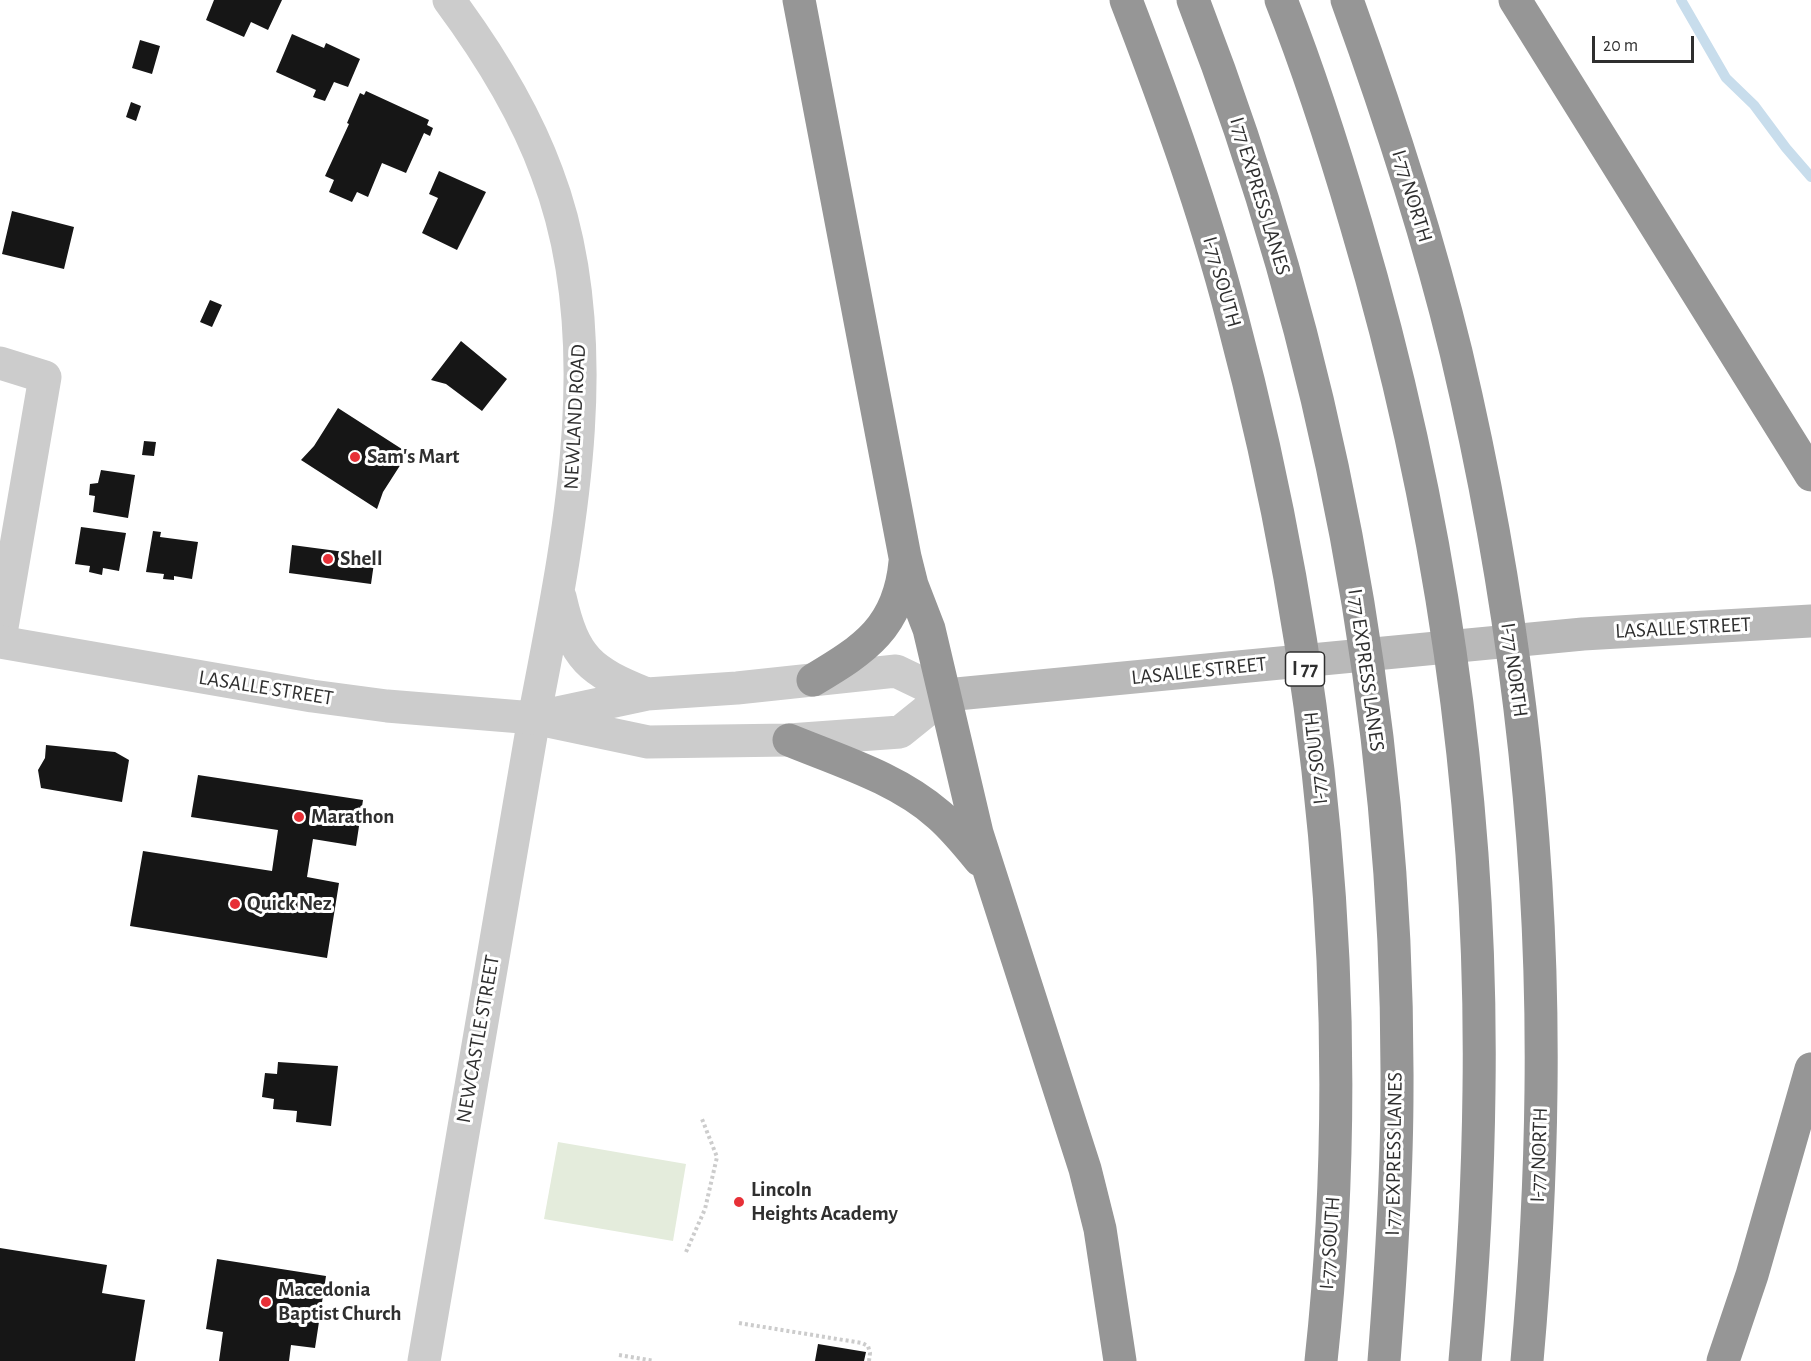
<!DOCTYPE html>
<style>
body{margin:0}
#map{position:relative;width:1811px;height:1361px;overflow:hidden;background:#fff;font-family:"Alegreya Sans",sans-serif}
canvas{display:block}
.scale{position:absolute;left:1592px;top:36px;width:102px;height:27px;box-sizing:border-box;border:3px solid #2f2f2f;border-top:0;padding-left:8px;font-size:18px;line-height:21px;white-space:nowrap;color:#2f2f2f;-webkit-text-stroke:4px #fff;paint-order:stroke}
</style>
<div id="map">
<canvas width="1811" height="1361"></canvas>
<div class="scale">20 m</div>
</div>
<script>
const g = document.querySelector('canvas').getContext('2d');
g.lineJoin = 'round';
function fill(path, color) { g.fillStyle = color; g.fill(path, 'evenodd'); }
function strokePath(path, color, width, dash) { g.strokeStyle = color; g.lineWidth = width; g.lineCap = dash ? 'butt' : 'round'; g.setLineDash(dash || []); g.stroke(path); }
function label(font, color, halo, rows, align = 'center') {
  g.font = font + ' "Alegreya Sans",sans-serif'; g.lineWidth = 6; g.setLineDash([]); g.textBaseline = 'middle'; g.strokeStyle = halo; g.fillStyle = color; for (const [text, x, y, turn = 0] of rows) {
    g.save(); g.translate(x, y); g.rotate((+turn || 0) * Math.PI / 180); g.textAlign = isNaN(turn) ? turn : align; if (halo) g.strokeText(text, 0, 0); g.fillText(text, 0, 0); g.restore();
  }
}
const green = new Path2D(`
 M558,1142L686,1164L673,1241L544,1219Z`);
const stream = new Path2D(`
 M1681,0L1726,78L1754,105L1786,148L1811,177`);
const building = new Path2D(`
 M214,0H282L268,30L251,22L244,37L206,20Z
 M292,34L324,48L326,43L360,59L348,87L334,82L325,101L313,97L316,90L276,72Z
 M140,40L160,46L152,74L132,68Z
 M366,91L429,120L427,125L433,128L430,136L424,133L406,173L382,163L368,197L357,192L352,202L329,192L334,180L325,176L349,124L347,123L360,93L364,95Z
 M131,102L141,106L136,121L126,117Z
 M439,171L486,192L457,250L422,233L438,198L429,194Z
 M12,211L74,227L64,269L2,254Z
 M210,300L222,305L212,327L200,322Z
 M461,341L507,379L482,411L446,384L431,380Z
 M338,408L408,453L383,492L377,509L301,460L314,446Z
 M144,441L156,442L154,456L142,455Z
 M101,470L135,475L128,518L93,512L95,496L89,495L90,484L98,483Z
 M81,527L126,533L119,571L103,568L102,575L89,572L90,566L75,564Z
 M153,531L161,532L160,537L198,542L192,579L174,576V580L163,579L164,574L146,572Z
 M292,545L375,556L371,584L289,573Z
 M46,745L115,752L129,760L122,802L41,788L38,770L45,758Z
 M198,775L363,800L356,846L313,839L307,877L339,883L327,958L130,926L143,851L272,871L278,830L191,817Z
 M278,1062L338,1066L331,1126L296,1122L297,1111L273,1109L274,1099L262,1097L265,1073L277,1074Z
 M0,1248L107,1265L102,1293L145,1300L135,1361H0Z
 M217,1259L326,1276L315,1348L291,1345L289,1361H219L223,1332L206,1329Z
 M818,1344L866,1352L864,1361H815Z`);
const path = new Path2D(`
 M686,1252L705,1209L717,1157L702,1119
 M739,1323L862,1343L868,1346L870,1353L869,1361
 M619,1355L654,1361`);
const minor = new Path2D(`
 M0,363L45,377L0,639
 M424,1361L534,718`);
const tertiary = new Path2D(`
 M449,0C489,54 524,110 547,173C612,343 567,546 534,718
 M560,597C574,659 590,671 647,694
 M0,642L312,696L387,706L534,718L648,742L789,740L900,732L946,695L896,671L737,688L647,694L534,718`);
const secondary = new Path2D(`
 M946,695L1583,634L1811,621`);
const motorway = new Path2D(`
 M799,0L905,557L912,585L929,629L977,833L1085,1169L1100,1229L1120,1361
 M1126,0C1166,104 1204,209 1232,317C1322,655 1359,1012 1321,1361
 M1193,0C1327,345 1399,719 1397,1090C1397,1180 1391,1271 1384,1361
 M1281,0C1310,73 1334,149 1356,224C1439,504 1483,798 1479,1090C1478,1180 1473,1271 1465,1361
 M1347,0C1389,116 1427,233 1456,352C1513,593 1544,843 1541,1090C1540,1181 1535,1271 1527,1361
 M1515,0L1811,475
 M813,680C865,649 899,627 905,562
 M789,740C840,761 897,778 939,815C954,828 967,844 980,860
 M1723,1361L1752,1275L1811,1069`);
const markers = [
 [355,457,6,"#e73037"],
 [328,559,6,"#e73037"],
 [299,817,6,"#e73037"],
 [235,904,6,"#e73037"],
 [739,1202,6,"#e73037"],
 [266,1302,6,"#e73037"]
];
const shields = [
 [1305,669,39]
];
const shieldNames = [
 ["I 77",1305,669]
];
const streetNames = [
 ["I 77 EXPRESS LANES",1260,196,73],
 ["I-77 NORTH",1412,196,73],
 ["I-77 SOUTH",1222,282,74],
 ["NEWLAND ROAD",575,417,-87],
 ["LASALLE STREET",1683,628,-3],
 ["I 77 EXPRESS LANES",1366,670,82],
 ["I-77 NORTH",1514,670,82],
 ["LASALLE STREET",1199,671,-6],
 ["LASALLE STREET",266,688,9],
 ["I-77 SOUTH",1316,758,-96],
 ["NEWCASTLE STREET",478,1039,-80],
 ["I 77 EXPRESS LANES",1394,1154,-89],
 ["I-77 NORTH",1539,1155,-88],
 ["I-77 SOUTH",1330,1243,-86]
];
const poiNames = [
 ["Sam's Mart",367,457],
 ["Shell",340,559],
 ["Marathon",311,817],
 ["Quick Nez",247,904],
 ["Lincoln",751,1190],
 ["Heights Academy",751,1214],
 ["Macedonia",278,1290],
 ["Baptist Church",278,1314]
];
fill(green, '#e4ecdc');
strokePath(stream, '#c8ddec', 10);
fill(building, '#161616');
strokePath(path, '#ccc', 4, [3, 3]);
strokePath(minor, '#ccc', 33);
strokePath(tertiary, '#ccc', 33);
strokePath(secondary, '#b9b9b9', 33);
strokePath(motorway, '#969696', 33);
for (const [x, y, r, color] of markers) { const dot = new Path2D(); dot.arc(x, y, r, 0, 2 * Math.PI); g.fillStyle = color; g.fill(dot); strokePath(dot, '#fff', 2); }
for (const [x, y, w] of shields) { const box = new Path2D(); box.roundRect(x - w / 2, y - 17, w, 34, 4.5); g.fillStyle = '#fff'; g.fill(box); strokePath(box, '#2f2f2f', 1.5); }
label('bold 20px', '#2f2f2f', null, shieldNames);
label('21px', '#2f2f2f', '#fff', streetNames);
label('bold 21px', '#2f2f2f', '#fff', poiNames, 'left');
</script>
